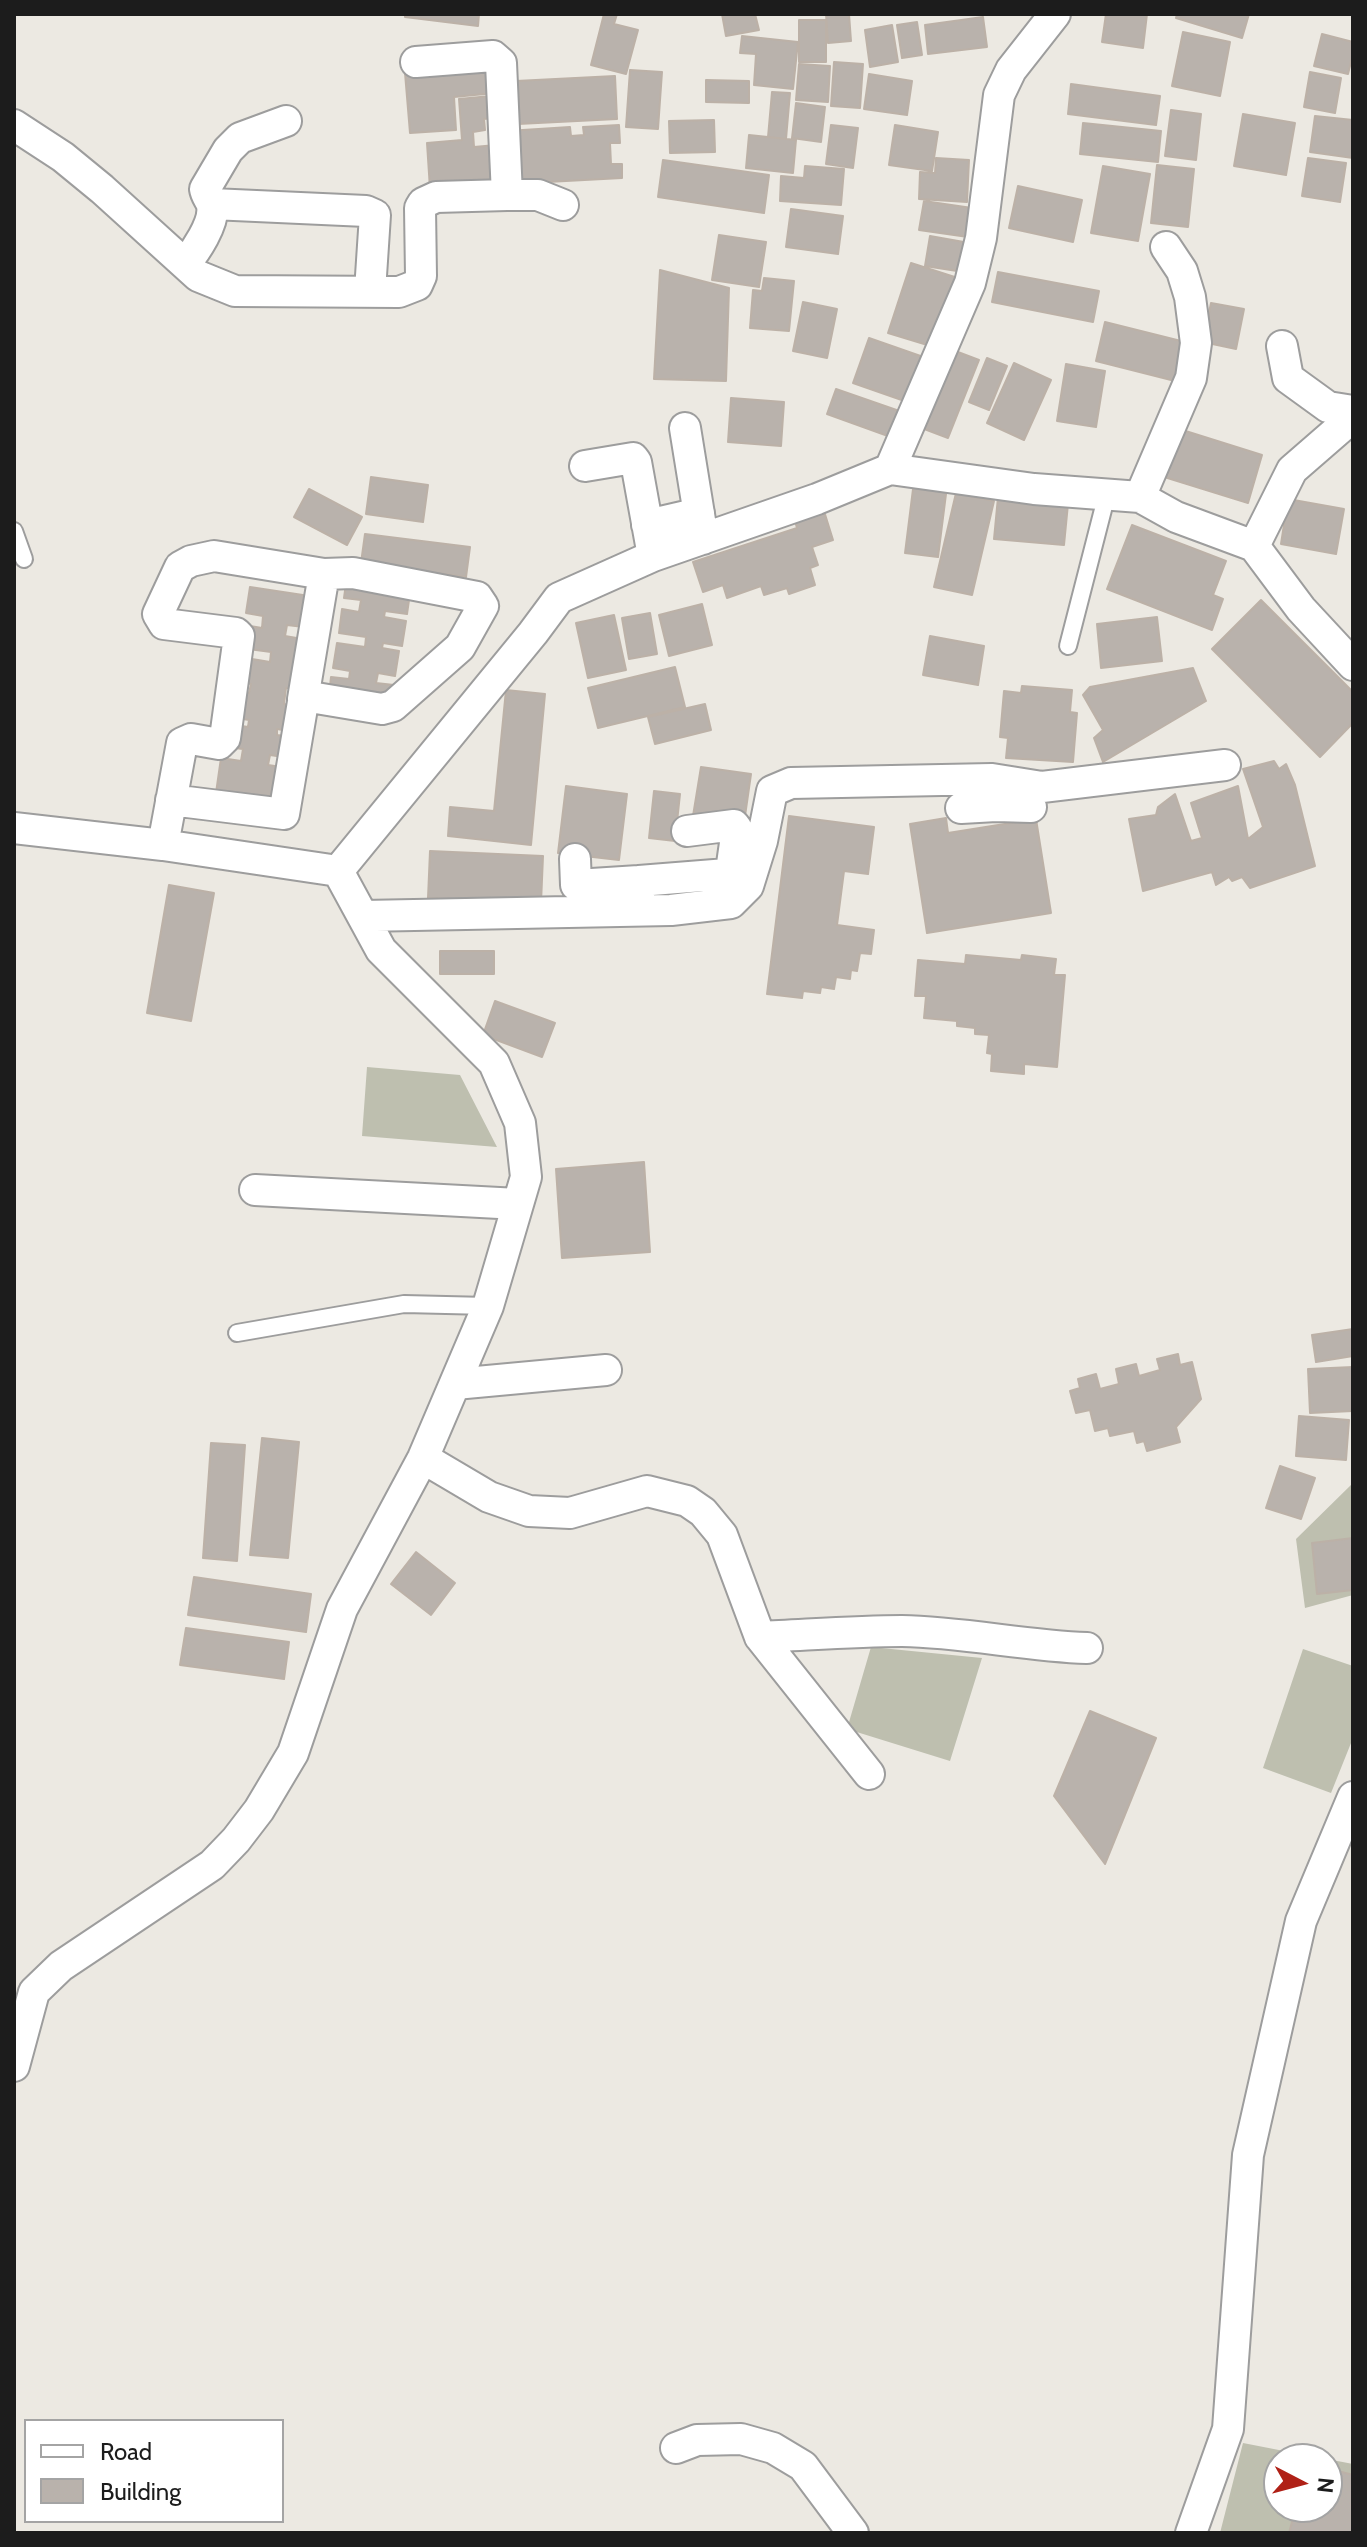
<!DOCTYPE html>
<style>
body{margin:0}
#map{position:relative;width:1367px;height:2547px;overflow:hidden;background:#ece9e2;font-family:Cabin,sans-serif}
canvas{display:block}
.frame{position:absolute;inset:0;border:16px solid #1c1c1c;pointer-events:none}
.legend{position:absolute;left:24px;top:2419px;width:260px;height:104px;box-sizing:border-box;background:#fff;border:2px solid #a4a4a4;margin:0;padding:10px 14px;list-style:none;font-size:24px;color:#1c1c1c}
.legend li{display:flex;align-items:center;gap:16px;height:40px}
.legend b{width:40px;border:2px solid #a4a4a4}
.north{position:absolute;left:1263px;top:2443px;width:80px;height:80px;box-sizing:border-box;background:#fff;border:2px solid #a4a4a4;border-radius:50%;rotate:96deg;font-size:22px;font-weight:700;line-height:32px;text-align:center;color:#1c1c1c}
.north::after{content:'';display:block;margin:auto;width:28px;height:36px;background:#b02117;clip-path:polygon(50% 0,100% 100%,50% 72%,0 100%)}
</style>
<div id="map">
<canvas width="1367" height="2547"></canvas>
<div class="frame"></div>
<ul class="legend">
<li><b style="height:10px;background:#fff"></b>Road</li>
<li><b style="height:22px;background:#b9b2ac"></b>Building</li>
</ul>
<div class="north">N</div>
</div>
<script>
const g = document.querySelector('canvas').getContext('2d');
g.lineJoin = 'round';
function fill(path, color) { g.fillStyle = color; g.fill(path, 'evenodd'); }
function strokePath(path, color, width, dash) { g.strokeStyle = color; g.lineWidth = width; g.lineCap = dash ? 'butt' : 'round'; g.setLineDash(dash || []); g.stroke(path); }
const construction = new Path2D(`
 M367,1067L460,1075L497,1147L362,1136Z
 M1353,1483V1595L1305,1608L1296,1539Z
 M871,1647L982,1658L950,1761L847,1729Z
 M1303,1649L1353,1666V1738L1331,1793L1263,1768Z
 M1243,2443L1325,2459H1279V2507H1327V2459L1353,2464V2533H1220Z`);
const building = new Path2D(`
 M405,14H479L478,26L405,17Z
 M604,14H617L614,24L638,30L626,74L591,65Z
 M722,14H755L759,30L726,36Z
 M826,14H849L851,41L828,43Z
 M1106,14H1147L1143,48L1102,42Z
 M1177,14H1249L1242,38L1176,18Z
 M983,17L987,47L928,54L925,25Z
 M799,20H826V62H799Z
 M917,22L922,55L902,58L897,25Z
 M892,25L898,62L870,67L865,30Z
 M1183,32L1230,42L1220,96L1172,86Z
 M1322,34L1353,42V54L1348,74L1314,66Z
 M742,36L798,42L793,89L754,85L756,54L740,53Z
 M834,62L863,64L860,108L831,106Z
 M799,64L830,66L828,102L796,100Z
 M493,65L495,93L454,97L456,130L410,133L405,73Z
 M630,70L662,72L658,129L626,127Z
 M1310,72L1341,78L1335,113L1304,107Z
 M869,74L912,81L907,115L864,109Z
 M615,76L617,119L518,124L516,81Z
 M706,80L749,81V103L706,102Z
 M1071,84L1160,96L1156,125L1068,114Z
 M772,92L790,93L786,139L768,137Z
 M491,96L493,118L484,119L485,130L473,132L474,147L496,145L498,183L430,189L427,143L462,140L459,99Z
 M796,103L825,107L821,142L792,138Z
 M1171,110L1201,114L1196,160L1165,156Z
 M1243,114L1295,123L1286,175L1234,166Z
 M1315,116L1353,120V158L1310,152Z
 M714,120L715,152L670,153L669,121Z
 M1083,123L1161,131L1158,162L1080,154Z
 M619,125L620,143H610L611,164H622V178L510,184L507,131L570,127L571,136L584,135L583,127Z
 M831,125L858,128L853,168L826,164Z
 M895,125L938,132L932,171L889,165Z
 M749,135L796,140L793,173L746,168Z
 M936,158L969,160L967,202L919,199L920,172L935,173Z
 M1308,158L1346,163L1340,202L1302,196Z
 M663,160L769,175L764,213L658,197Z
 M1157,165L1194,169L1188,227L1151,223Z
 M805,166L844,169L841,205L780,201L781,176L804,178Z
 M1103,166L1150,174L1138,241L1091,233Z
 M1018,186L1082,200L1073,242L1009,228Z
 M924,201L972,208L968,237L919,230Z
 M791,209L843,216L838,254L786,247Z
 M719,235L766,242L759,287L712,280Z
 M930,236L975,244L970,273L925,266Z
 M911,263L964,280L934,347L888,333Z
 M660,270L729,288L726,381L654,379Z
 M998,272L1099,291L1093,322L992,302Z
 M764,278L794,281L789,331L750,328L753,290L762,291Z
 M803,302L837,309L827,358L793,351Z
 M1211,303L1244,309L1236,349L1203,342Z
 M1105,322L1189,343L1179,382L1096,361Z
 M869,338L932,360L916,405L853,383Z
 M950,349L979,360L948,438L919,427Z
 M987,358L1007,366L989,410L969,402Z
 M1014,363L1051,380L1024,440L987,423Z
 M1066,364L1105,371L1096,427L1057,421Z
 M836,389L908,414L899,440L827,414Z
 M731,398L784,402L781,446L728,442Z
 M1176,428L1262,455L1248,503L1161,476Z
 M371,477L428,485L423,522L366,514Z
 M914,481L947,486L938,557L905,553Z
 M309,489L362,517L347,545L294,517Z
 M956,493L994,501L972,595L934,587Z
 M998,497L1068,504L1064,545L994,539Z
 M1288,499L1344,509L1336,554L1281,544Z
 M824,511L833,540L812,547L818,565L810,568L815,585L789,594L787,588L764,595L761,586L727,598L723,585L703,592L693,562L797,528L795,521Z
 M1132,525L1226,561L1213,595L1223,599L1212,630L1107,589Z
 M365,534L470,547L466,577L361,563Z
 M347,576L411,586L407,614L385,611L384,617L406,621L402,646L383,643L382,648L399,651L395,676L378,673L376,683L394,685L387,703L329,695L331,677L349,679L350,671L333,668L337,643L365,647L366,637L339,633L342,609L359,612L361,600L344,598Z
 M250,587L316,597L312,628L287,625L285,636L308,640L300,690L286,688L284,704L297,706L294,732L277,729V735L293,737L290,758L270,755L268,765L288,768L283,803L216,793L221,758L241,761L243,749L226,747L229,724L248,727L249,720L231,717L235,691L249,693L251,684L236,682L240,657L270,662L271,652L241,648L244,625L262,628L263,616L246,613Z
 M1261,600L1353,692V723L1320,757L1212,649Z
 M702,604L712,645L669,656L659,615Z
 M650,613L657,654L629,659L622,618Z
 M614,615L626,670L588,678L576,623Z
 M1157,617L1162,661L1101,668L1097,624Z
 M930,636L984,646L978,685L923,675Z
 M675,667L685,707L598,728L588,688Z
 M1193,668L1206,701L1103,762L1094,738L1103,730L1083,695L1090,687Z
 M1022,686L1072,690L1070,712L1077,713L1073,762L1006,758L1008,738L1000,737L1004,691L1021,693Z
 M506,690L545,694L531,845L448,836L450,807L494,811Z
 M705,704L711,730L655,744L648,717Z
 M1274,761L1279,769L1286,764L1295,785L1315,866L1250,888L1242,877L1232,881L1229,877L1216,885L1212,872L1143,891L1129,819L1156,815L1158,807L1175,794L1191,841L1202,838L1191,803L1238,786L1248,839L1263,827L1243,769Z
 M701,767L751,774L744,823L693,816Z
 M566,786L627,794L619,860L558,853Z
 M654,791L680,794L675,841L649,838Z
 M789,816L874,827L868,874L844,871L837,925L874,930L871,954L860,953L857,971L851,970L850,979L836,977L834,989L821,987L820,993L803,991L802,998L767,994Z
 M946,818L948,833L1036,819L1051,913L927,933L910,824Z
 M430,851L543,856L541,903L428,898Z
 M169,885L214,893L191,1021L147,1013Z
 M440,951H494V974H440Z
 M966,955L1021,960L1022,955L1056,959L1054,975H1065L1057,1067L1024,1064V1074L991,1071L992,1054L987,1053L989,1035L975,1034V1028L957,1026V1021L924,1018L926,996H915L918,960L965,964Z
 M495,1001L555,1023L542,1057L483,1035Z
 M644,1162L650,1252L562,1258L556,1169Z
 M1353,1329V1356L1316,1362L1312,1335Z
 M1178,1354L1180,1365L1192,1362L1201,1399L1176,1427L1180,1442L1147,1451L1144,1441L1137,1443L1134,1431L1110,1436L1108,1428L1095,1431L1090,1410L1076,1413L1070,1391L1080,1388L1078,1379L1096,1374L1100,1389L1119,1384L1116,1369L1136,1364L1139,1376L1160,1370L1157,1359Z
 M1353,1367V1411L1310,1413L1308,1369Z
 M1299,1416L1349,1420L1346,1460L1296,1456Z
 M262,1438L299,1442L288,1558L250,1555Z
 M211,1443L245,1445L237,1561L203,1558Z
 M1280,1466L1315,1478L1301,1519L1266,1508Z
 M1353,1538V1590L1317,1594L1312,1543Z
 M416,1552L455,1583L431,1615L391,1584Z
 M194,1577L311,1594L306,1632L188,1615Z
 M186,1628L289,1642L284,1679L180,1665Z
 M1090,1711L1156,1738L1105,1864L1054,1796Z
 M1327,2468L1353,2475V2533H1289L1296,2507H1327Z`);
const service = new Path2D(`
 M14,531L24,559
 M1068,646L1107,494
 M237,1333L404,1304L488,1306`);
const minor = new Path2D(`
 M416,62L493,56L501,63L507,195
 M14,125L63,157L102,189L198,276L235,291L399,292L417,285L421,276L420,208L423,203L436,197L507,195H538L563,205
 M212,204L366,211L375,215L370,291
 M185,264C195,252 215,223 212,206C211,200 206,196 205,189L228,150L240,138L286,121
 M1282,346L1288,378L1328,407L1353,411
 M685,428L703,539
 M585,466L633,458L636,462L653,556
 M890,469L970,283L981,238L999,95L1011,70L1055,14
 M1140,497L1191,378L1196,343L1190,297L1182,271L1166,247
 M647,525L699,513
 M1254,546L1292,470L1353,417
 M303,699L324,574
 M992,779L996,806L1031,807
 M961,808L996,806
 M14,828L163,845L338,871L381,950L494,1063L520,1123L526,1177L488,1306L423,1458L342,1609L293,1753L259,1810L236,1840L212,1865L61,1966L34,1992L14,2066
 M163,845L182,743L191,739L219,744L225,738L239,636L236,633L164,624L158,614L180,567L191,561L214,556L324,574L353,573L477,597L483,606L460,647L393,706L382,709L304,696L284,814L171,800
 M575,859L576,885L639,881V901
 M338,871L533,633L559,598L653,556L817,499L890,469L1034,489L1140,497L1176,517L1254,546L1301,609L1353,665
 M639,881L727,874L731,871L737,829L734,825L687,831
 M363,916L671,910L731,903L748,886L762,841L772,791L791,783L992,779L1042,787L1225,765
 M255,1190L518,1204
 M455,1384L606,1370
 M423,1458L489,1497L529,1511L570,1513L647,1491L687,1501L703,1512L722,1535L760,1637L869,1774
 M760,1637C807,1635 855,1631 902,1631C964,1632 1025,1646 1087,1648
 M676,2448L697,2440L741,2439L773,2448L803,2466L853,2533
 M1191,2533L1228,2429L1248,2155L1301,1921L1353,1797`);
fill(construction, '#bebfaf');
fill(building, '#b9b2ac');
strokePath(building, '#bcb1a7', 2);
strokePath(service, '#9d9d9d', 20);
strokePath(minor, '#9d9d9d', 34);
strokePath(service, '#fff', 16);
strokePath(minor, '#fff', 30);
</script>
